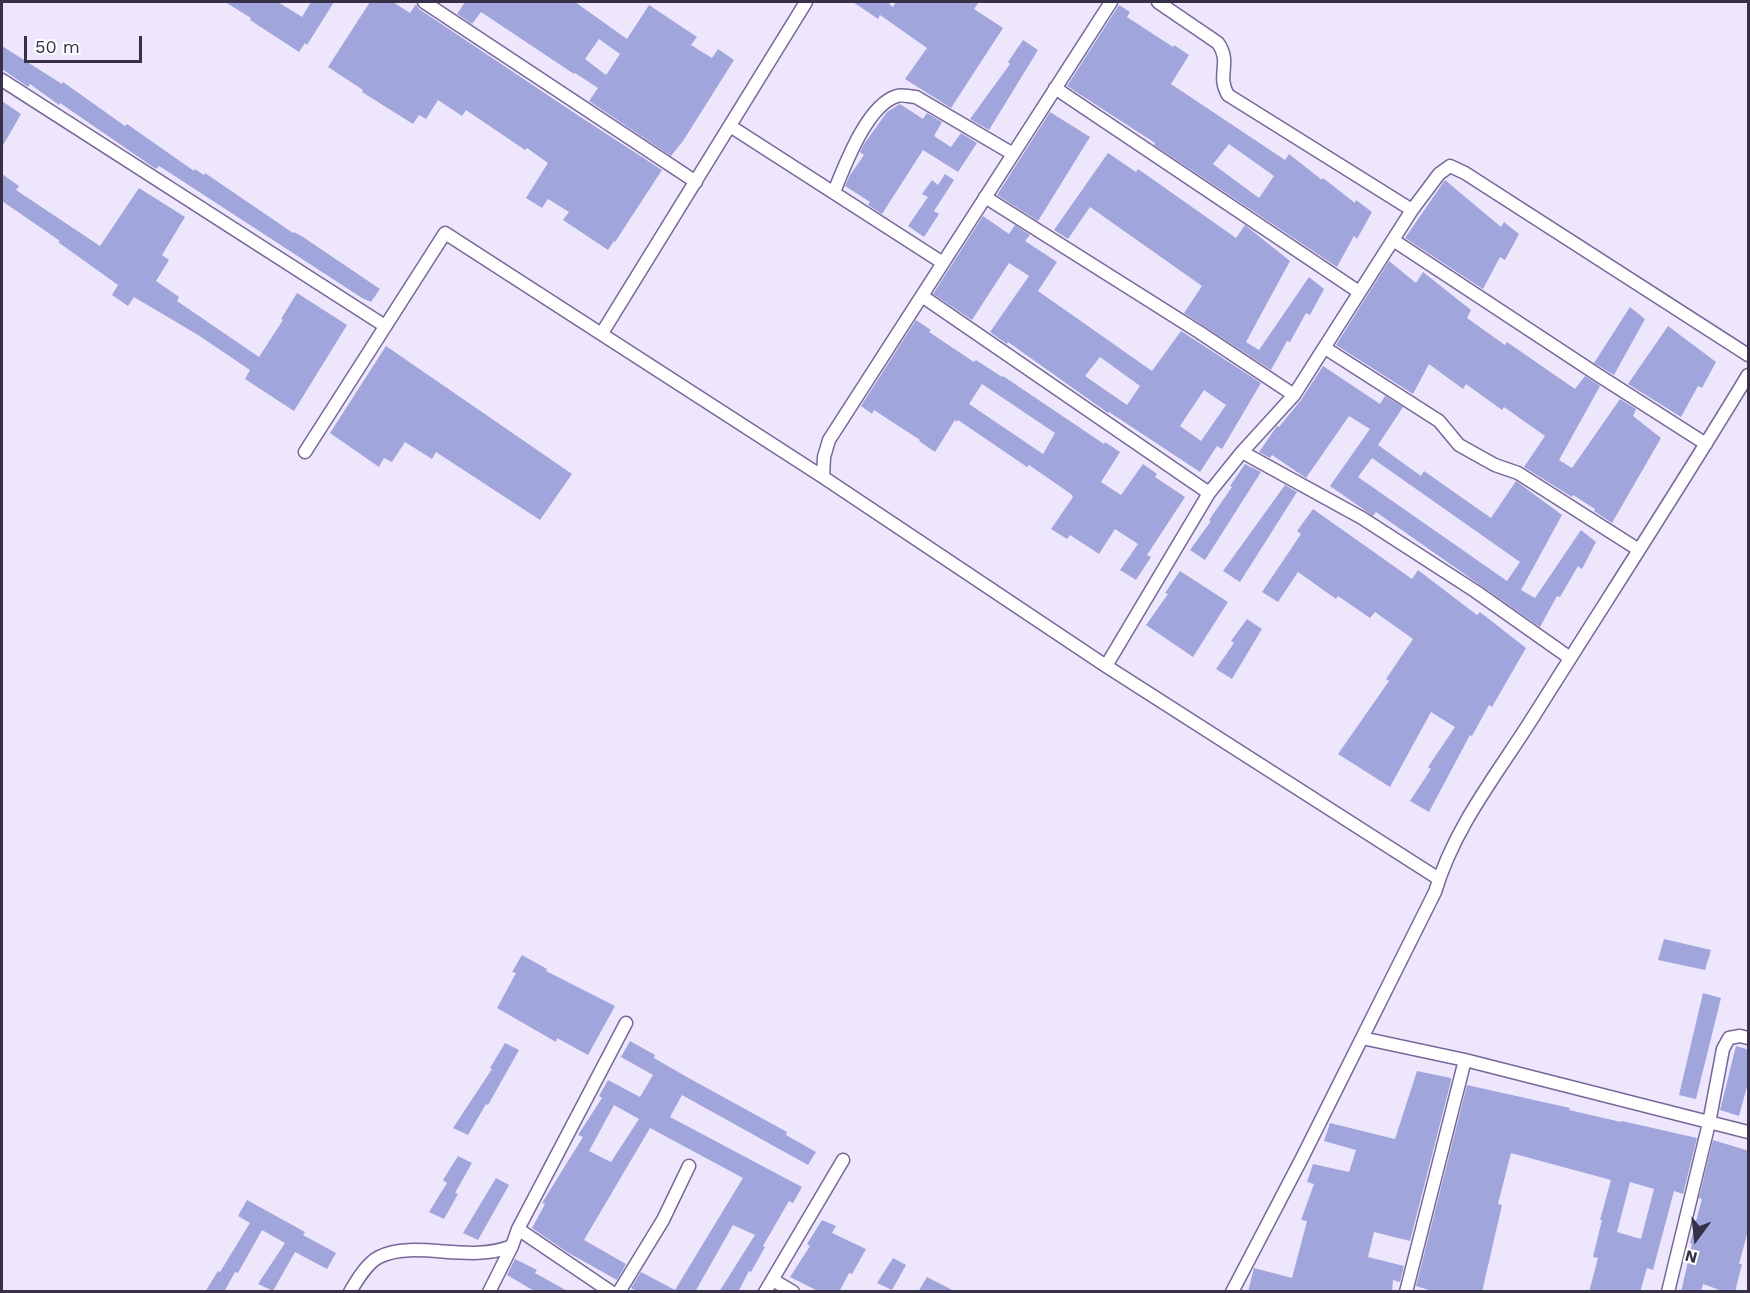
<!DOCTYPE html>
<style>
body{margin:0}
#map{position:relative;width:1750px;height:1293px;overflow:hidden;background:#ede6fd;font-family:"Work Sans",sans-serif}
canvas{display:block}
.frame{position:absolute;inset:0;border:3px solid #373046;pointer-events:none}
.north{position:absolute;left:1666px;top:1209px;width:60px;height:60px;-webkit-text-stroke:4px #fff;paint-order:stroke;rotate:195deg;font-size:16px;font-weight:700;line-height:24px;text-align:center;color:#373046}
.north::after{content:'';display:block;margin:auto;width:21px;height:27px;background:#373046;clip-path:polygon(50% 0,100% 100%,50% 72%,0 100%)}
.scale{position:absolute;left:24px;top:36px;width:118px;height:27px;box-sizing:border-box;border:3px solid #373046;border-top:0;padding-left:8px;font-size:18px;line-height:21px;white-space:nowrap;color:#373046;-webkit-text-stroke:4px #fff;paint-order:stroke}
</style>
<div id="map">
<canvas width="1750" height="1293"></canvas>
<div class="frame"></div>
<div class="north">N</div>
<div class="scale">50 m</div>
</div>
<script>
const g = document.querySelector('canvas').getContext('2d');
g.lineJoin = 'round';
function fill(path, color) { g.fillStyle = color; g.fill(path, 'evenodd'); }
function strokePath(path, color, width, dash) { g.strokeStyle = color; g.lineWidth = width; g.lineCap = dash ? 'butt' : 'round'; g.setLineDash(dash || []); g.stroke(path); }
const building = new Path2D(`
 M225,2H278L302,17L311,2H334L307,45L305,43L299,52L250,20L251,18Z
 M370,2H393L410,13L416,4L419,9L579,116L662,170L615,242L614,241L608,250L563,220L569,212L548,199L542,208L526,198L548,163L527,148L525,150L466,110L462,116L438,100L426,119L419,115L413,124L362,92L363,90L328,67Z
 M465,2H575L627,39L649,5L697,37L691,45L712,58L718,49L734,60L683,141L671,156L589,101L598,88L575,73L574,74L481,12L472,24L457,14ZM599,39L620,54L606,75L585,59Z
 M853,2H891L889,4L893,7L896,2H979L974,9L1003,28L951,108L905,79L927,48L880,15L878,19Z
 M1119,5L1130,12L1127,17L1173,47L1174,45L1189,55L1171,84L1285,160L1289,154L1322,180L1323,178L1355,203L1356,200L1372,212L1357,239L1354,236L1337,267L1154,145L1155,143L1067,86ZM1229,144L1274,176L1259,198L1213,164Z
 M1023,40L1038,50L989,130L970,119L1010,64L1008,62Z
 M2,46L62,84L63,82L125,126L127,124L194,171L195,169L204,175L205,173L293,233L294,232L303,237L380,289L371,302L362,298L167,171L159,166L156,169L60,103L59,105L30,84L28,87L2,69Z
 M2,101L21,114L2,147Z
 M900,104L923,119L927,113L942,122L934,136L951,147L961,133L977,143L958,172L923,150L882,214L868,205L870,202L845,186L850,175L864,155L860,152L864,144L887,112Z
 M1050,112L1090,137L1038,221L997,195Z
 M1108,153L1136,172L1138,169L1236,238L1245,225L1290,261L1246,342L1259,350L1309,277L1324,289L1310,315L1306,313L1290,342L1287,341L1271,370L1184,313L1202,286L1090,207L1068,239L1054,230Z
 M2,174L19,186L16,190L100,246L139,188L185,217L162,255L169,260L156,281L179,297L177,301L259,357L283,320L281,319L297,293L347,325L294,411L245,379L250,370L198,335L134,297L128,306L112,295L118,285L58,242L60,241L2,201Z
 M945,174L954,180L934,211L939,214L924,237L908,226L928,197L922,194L932,180L938,185Z
 M1445,180L1501,227L1504,222L1519,234L1505,260L1500,257L1483,289L1405,238Z
 M983,216L1009,234L1015,225L1030,235L1025,241L1057,262L1038,291L1152,371L1181,331L1261,383L1222,449L1217,446L1200,472L1109,412L1108,413L1008,342L1007,344L990,332L1029,276L1009,263L972,320L933,294ZM1100,357L1140,386L1127,405L1085,376ZM1204,390L1226,405L1201,441L1180,426Z
 M1389,261L1416,283L1423,272L1471,310L1467,318L1505,345L1507,342L1575,389L1585,376L1600,386L1559,460L1572,468L1620,399L1636,409L1633,416L1661,438L1612,523L1594,511L1595,509L1573,495L1572,497L1524,467L1545,436L1504,407L1502,410L1466,384L1463,389L1429,364L1413,394L1336,345Z
 M1630,307L1645,319L1614,375L1594,363Z
 M916,320L931,330L929,332L974,362L976,360L1002,377L1003,376L1104,444L1105,442L1120,452L1101,482L1121,495L1143,464L1157,474L1155,477L1185,497L1147,555L1151,557L1136,580L1120,570L1138,544L1115,529L1099,554L1070,535L1067,539L1051,529L1073,497L1071,494L1029,465L1027,467L958,420L957,422L955,420L935,452L919,441L920,440L874,410L872,414L861,406ZM982,384L1055,433L1043,454L969,404Z
 M1668,326L1716,362L1702,388L1698,386L1681,417L1628,384Z
 M386,346L572,474L540,520L436,452L432,459L405,442L392,462L384,458L379,467L330,433Z
 M1323,366L1380,404L1385,396L1403,407L1378,445L1421,476L1424,471L1491,518L1516,481L1562,515L1521,590L1535,598L1581,530L1596,542L1582,569L1578,566L1560,597L1557,596L1540,627L1376,512L1373,516L1330,486L1370,429L1349,416L1306,478L1272,455L1270,458L1259,452L1277,426L1279,427L1301,400ZM1372,458L1520,562L1507,581L1358,477Z
 M1245,464L1261,472L1205,560L1190,550L1211,521L1209,520L1232,487L1230,486Z
 M1285,485L1297,492L1240,582L1223,571Z
 M1313,509L1412,579L1418,570L1477,615L1480,612L1526,648L1492,707L1489,705L1472,736L1470,735L1429,812L1410,801L1431,769L1428,767L1455,727L1431,712L1390,787L1338,754L1389,681L1386,679L1413,639L1375,612L1370,618L1338,596L1336,599L1298,572L1278,602L1262,592L1301,534L1297,531Z
 M1180,571L1228,602L1193,657L1146,625L1168,594L1165,593Z
 M1247,619L1262,629L1232,679L1216,669L1234,643L1231,641Z
 M1664,939L1711,950L1705,970L1658,960Z
 M522,955L547,969L546,971L615,1006L588,1055L557,1038L556,1042L497,1008L516,973L512,972Z
 M1703,993L1721,998L1696,1099L1679,1095Z
 M630,1041L655,1055L654,1058L685,1076L787,1132L786,1135L816,1152L808,1165L682,1095L670,1117L802,1187L793,1203L789,1201L763,1246L765,1247L751,1272L749,1271L738,1292H719L755,1235L733,1225L695,1292H638L631,1288L641,1272L675,1290L743,1178L650,1128L584,1240L626,1264L617,1280L567,1252L532,1228L545,1204L542,1203L583,1137L578,1135L602,1098L599,1096L608,1080L640,1097L653,1075L621,1057ZM614,1105L639,1119L611,1162L589,1151Z
 M505,1043L519,1050L488,1105L486,1104L468,1135L453,1128L492,1069L490,1068Z
 M1736,1046L1749,1050V1079L1739,1116L1720,1110Z
 M1417,1071L1451,1078V1081L1410,1241L1374,1232L1368,1257L1404,1266L1400,1282L1393,1280L1392,1292H1248L1254,1268L1292,1278L1307,1221L1301,1220L1314,1184L1307,1182L1313,1164L1349,1172L1356,1150L1324,1141L1330,1123L1395,1139Z
 M1467,1085L1570,1108L1569,1110L1621,1122L1622,1121L1697,1138L1683,1194L1674,1191L1653,1270L1647,1268L1640,1292H1589L1598,1258L1593,1257L1602,1220H1600L1611,1180L1511,1153L1498,1204L1502,1205L1482,1292H1435L1416,1286ZM1630,1182L1654,1189L1641,1239L1617,1232Z
 M1713,1140L1749,1151V1227L1739,1264H1742L1735,1292H1725L1703,1284L1701,1292H1681L1692,1244L1690,1243L1702,1199L1699,1198Z
 M458,1156L472,1163L455,1193L458,1194L444,1219L429,1212L447,1183L443,1180Z
 M496,1178L509,1185L478,1240L463,1233Z
 M247,1200L305,1232L303,1235L336,1253L327,1269L295,1252L273,1291L258,1284L285,1243L262,1230L238,1273L235,1272L224,1292H205L218,1271L220,1272L250,1223L238,1216Z
 M822,1220L836,1226L832,1233L866,1249L852,1274L849,1273L839,1292H820L790,1277L810,1246L807,1244Z
 M893,1258L906,1265L892,1290L877,1283Z
 M515,1259L537,1270L535,1273L569,1292H536L507,1275Z
 M927,1277L956,1292H918Z`);
const minor = new Path2D(`
 M424,2L696,182
 M1158,2L1218,43C1232,63 1216,75 1228,95L1412,210
 M2,80L385,326
 M1055,88L1359,292
 M730,126L943,263
 M834,192C845,165 867,105 897,96C903,94 910,97 916,97L1013,154
 M985,197L1199,332L1294,395
 M1393,240L1598,375L1706,444
 M922,296L1209,493
 M602,333L806,2
 M1325,348L1439,421L1459,445L1495,465L1518,473L1639,550
 M305,452L445,233L823,477L1106,666L1439,879
 M1242,452L1362,518L1475,591L1570,658
 M823,477L824,457L829,440L1111,2
 M1106,666L1209,493L1242,452L1294,395L1412,210L1439,174L1450,166L1465,173L1748,355
 M1362,1038L1465,1060L1748,1132
 M518,1229L611,1292
 M773,1280L793,1292
 M350,1292C357,1280 367,1263 379,1257C415,1239 469,1264 512,1246
 M489,1292L512,1246L518,1229L626,1023
 M619,1292L663,1220L689,1166
 M765,1292L843,1160
 M1232,1292L1302,1158L1435,892C1455,825 1499,772 1535,714C1606,601 1679,489 1748,375
 M1406,1292L1465,1060
 M1668,1292L1709,1123L1723,1049L1729,1038L1740,1036L1748,1038`);
fill(building, '#a0a6db');
strokePath(minor, '#786799', 15);
strokePath(minor, '#fff', 12);
</script>
